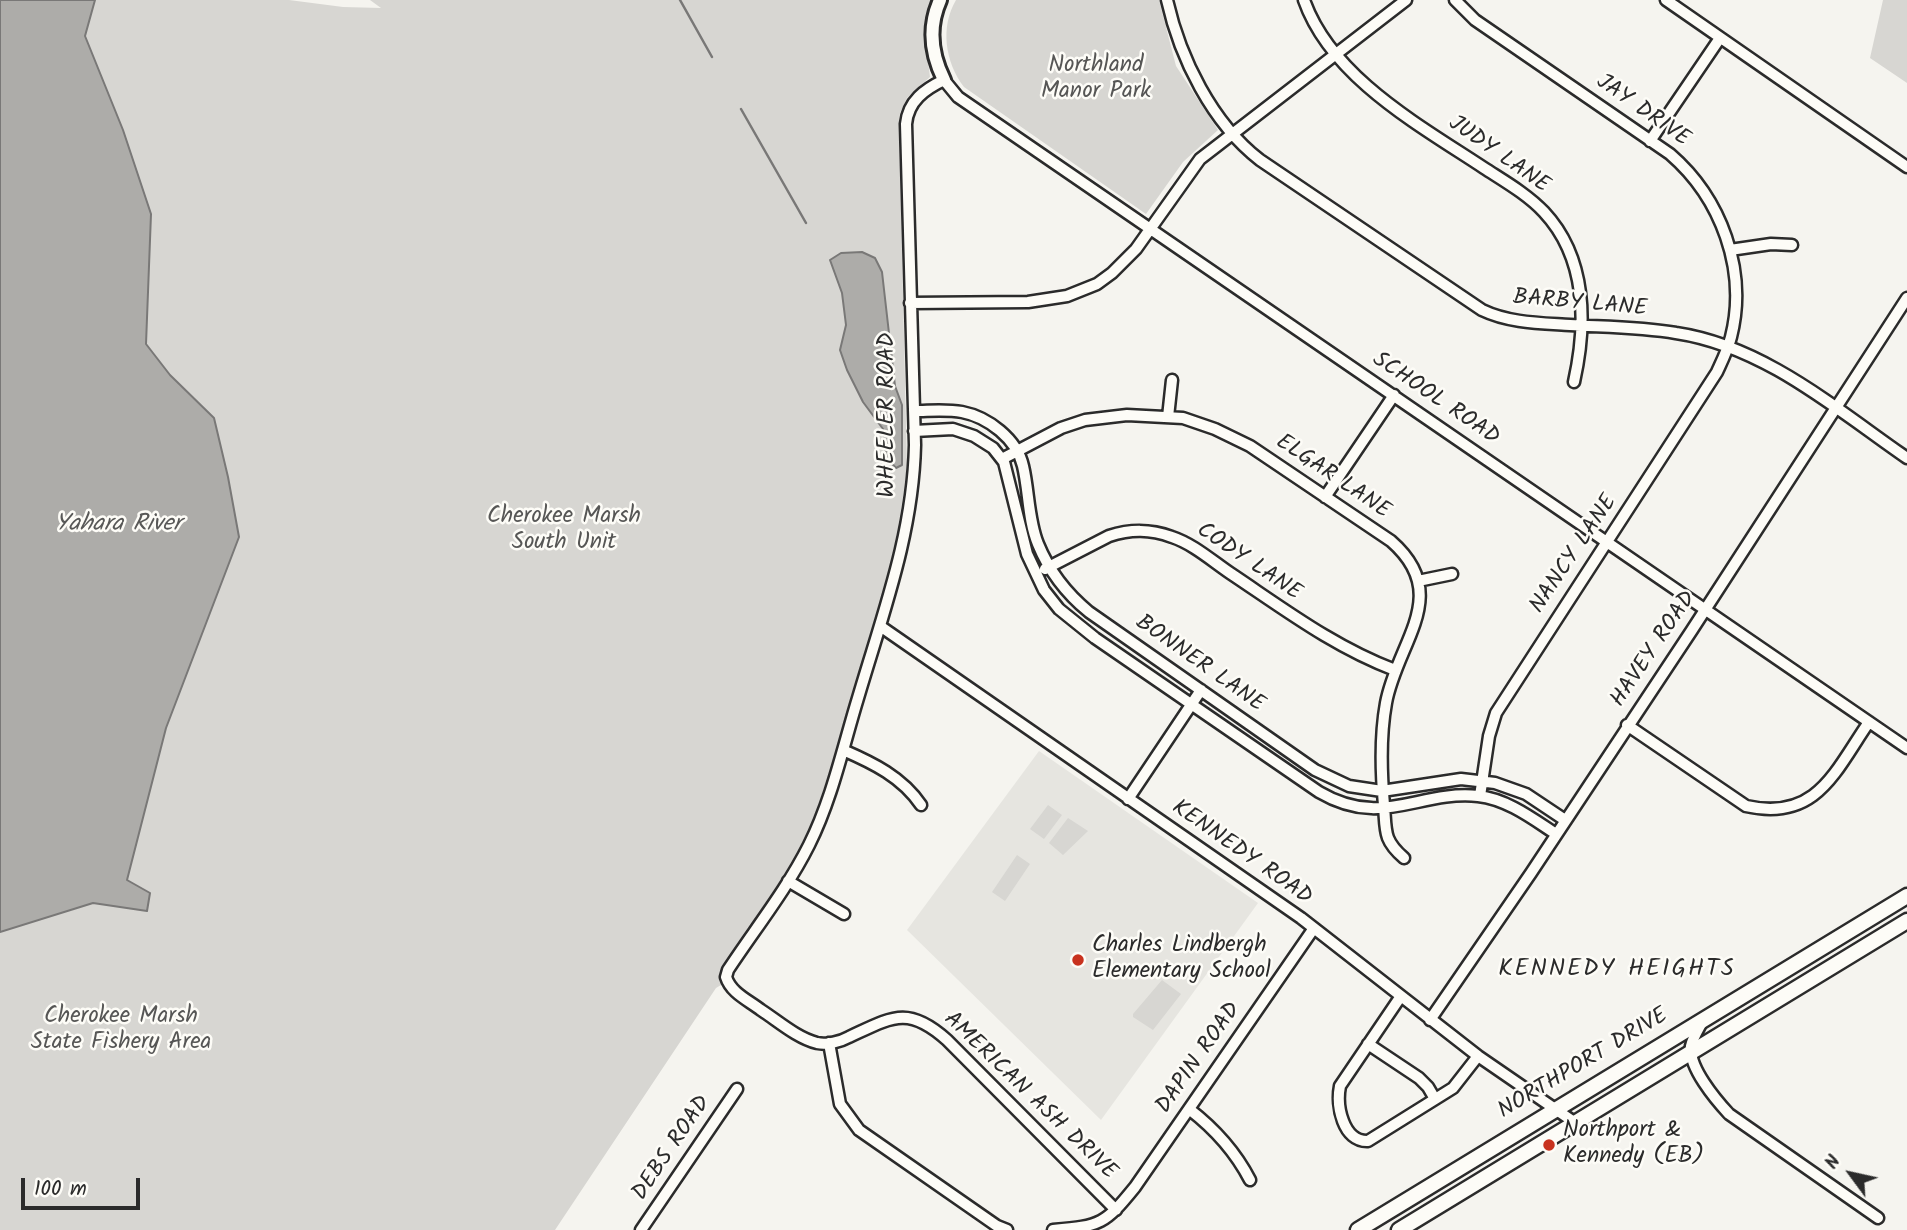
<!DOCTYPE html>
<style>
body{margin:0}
#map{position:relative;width:1907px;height:1230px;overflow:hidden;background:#f5f4ef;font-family:Kalam,sans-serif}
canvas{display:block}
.north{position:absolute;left:1816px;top:1139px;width:70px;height:70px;-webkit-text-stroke:5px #fdfcf7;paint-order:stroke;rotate:303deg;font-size:19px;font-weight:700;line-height:28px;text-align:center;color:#2b2b2b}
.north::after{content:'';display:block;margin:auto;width:24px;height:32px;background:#2b2b2b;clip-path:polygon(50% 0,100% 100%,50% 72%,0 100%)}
.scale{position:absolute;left:21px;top:1178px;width:119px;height:32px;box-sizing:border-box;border:4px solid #2b2b2b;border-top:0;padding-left:9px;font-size:21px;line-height:24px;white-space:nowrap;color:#2b2b2b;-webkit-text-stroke:5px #fdfcf7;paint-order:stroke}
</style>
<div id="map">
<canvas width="1907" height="1230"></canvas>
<div class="north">N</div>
<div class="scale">100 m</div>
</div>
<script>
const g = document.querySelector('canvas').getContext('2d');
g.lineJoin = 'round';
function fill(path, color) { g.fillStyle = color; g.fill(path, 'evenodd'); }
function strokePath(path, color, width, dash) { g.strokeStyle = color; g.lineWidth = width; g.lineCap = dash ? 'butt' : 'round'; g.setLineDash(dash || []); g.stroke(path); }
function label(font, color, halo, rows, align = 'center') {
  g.font = font + ' Kalam,sans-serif'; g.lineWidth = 5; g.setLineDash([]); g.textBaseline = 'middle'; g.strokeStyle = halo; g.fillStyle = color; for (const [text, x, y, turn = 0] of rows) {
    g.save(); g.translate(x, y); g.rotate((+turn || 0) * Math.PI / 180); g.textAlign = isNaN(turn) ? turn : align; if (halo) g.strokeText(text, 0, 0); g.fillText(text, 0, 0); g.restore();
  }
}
const built = new Path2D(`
 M1039,751L1258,903L1101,1120L907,930Z`);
const green = new Path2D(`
 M95,0H289L343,7L381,8L370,0H932L924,30L930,77L907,98L900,113L899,124L907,465C894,590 850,708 811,828L801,849L723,967L721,985L716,988L555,1230H0V932L93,903L150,893L127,880L166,728L214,418L170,375L146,344L151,214L123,130L85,36ZM830,260L885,300L895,386L902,405V465L886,457L883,429L863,402L847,370L841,350L846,325L842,293Z
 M956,0H1159L1176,66L1218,130L1183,162L1146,214L964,87C945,62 940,27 956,0Z
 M1883,0H1907V83L1870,58Z
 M1048,805L1062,815L1044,839L1030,829Z
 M1068,818L1088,831L1063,855L1049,843Z
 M1017,855L1030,864L1005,901L992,892Z
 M1162,980L1181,994L1153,1030L1133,1017V1014Z`);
const water = new Path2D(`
 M0,0H95L85,36L123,130L151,214L146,344L170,375L214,418L228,477L239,537L166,728L127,880L150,893L147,911L93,903L0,932Z
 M862,252L875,258L882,272L895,386L902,405V465L896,468L886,457L883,429L863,402L847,370L840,350L846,325L842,293L830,260L841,253Z`);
const stream = new Path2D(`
 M680,0L712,57
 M741,109L806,223`);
const street = new Path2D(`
 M1167,0C1180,58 1212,123 1260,160L1482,310C1509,323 1540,323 1570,325C1605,327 1641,327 1676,333C1764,346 1836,409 1907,458
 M1304,0C1331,77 1419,125 1484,168C1504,181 1527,194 1544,212C1587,258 1587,324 1574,382
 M1455,0L1475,20L1670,154C1721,198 1748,270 1731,337C1728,349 1722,361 1717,372L1496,713L1489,736L1480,796
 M1666,0L1907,167
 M1650,141L1720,38
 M1730,250L1771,244L1792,245
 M910,303L1028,302L1067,296L1097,284L1112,273L1136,249L1200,159L1406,0
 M914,411C929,411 946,409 962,412C988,417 1017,439 1023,466C1029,491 1028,520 1038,544C1049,571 1067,594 1089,612L1315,770L1349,786L1382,791L1461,779L1495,783L1526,794L1565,820
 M1168,417L1172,380
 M914,431L953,429L974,436L993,448L1004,462L1027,554L1044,590L1059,609L1095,638L1319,792C1382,829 1418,790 1478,796C1507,799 1533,819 1556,834
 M1002,459L1061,428L1085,420L1127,415L1183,418L1215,429L1250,446L1391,541C1453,595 1397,642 1386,703C1380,736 1381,772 1384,805C1386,831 1383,840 1404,858
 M1325,497L1394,395
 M1045,569L1109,536C1131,529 1150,529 1172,537C1193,544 1211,560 1230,573C1284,609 1334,647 1395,670
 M1418,581L1452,574
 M880,626L1301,918L1478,1056L1574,1122
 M1627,725L1746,806C1817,822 1835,771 1869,722
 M843,750C873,763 902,777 921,805
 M1128,799L1201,690
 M788,881L844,914
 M1401,996L1340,1086C1336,1106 1343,1142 1368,1141L1453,1088L1478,1056
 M1430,1020L1531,873L1692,630L1907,298
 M1703,1020C1699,1028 1693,1037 1691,1046C1688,1067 1716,1100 1729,1114L1878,1218
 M829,1043L840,1104L859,1130L997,1226L1007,1230
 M1368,1044L1419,1078L1428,1087L1435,1099
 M1189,1109C1215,1129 1235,1151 1250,1180
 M1116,1210L947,1040C908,1005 892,1017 849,1037C840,1042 827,1045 817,1043C797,1038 778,1021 761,1010C748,1000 731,993 726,977L728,970C755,929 787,889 809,845C832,799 843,747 858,698C883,613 913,534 915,445L906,124C908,101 925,89 944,80L958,97L1907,748
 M641,1230L737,1089
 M1053,1230C1101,1226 1105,1224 1135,1187L1314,928`);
const secondary = new Path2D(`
 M940,0C928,27 931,54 944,80`);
const primary = new Path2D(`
 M1358,1230L1907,896
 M1399,1230L1907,921`);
const markers = [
 [1078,960,7,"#c8321e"],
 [1549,1145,7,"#c8321e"]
];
const parkNames = [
 ["Northland",1096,67],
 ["Manor Park",1096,93],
 ["Cherokee Marsh",564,518],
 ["South Unit",564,544],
 ["Cherokee Marsh",121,1018],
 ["State Fishery Area",121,1044]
];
const streetNames = [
 ["JAY DRIVE",1642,112,35],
 ["JUDY LANE",1498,156,35],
 ["BARBY LANE",1580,305,5],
 ["SCHOOL ROAD",1435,400,34],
 ["WHEELER ROAD",889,415,-90],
 ["ELGAR LANE",1332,478,34],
 ["NANCY LANE",1575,555,-56],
 ["CODY LANE",1248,563,34],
 ["HAVEY ROAD",1655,650,-56],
 ["BONNER LANE",1199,665,35],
 ["KENNEDY ROAD",1241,854,35],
 ["DAPIN ROAD",1200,1059,-55],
 ["NORTHPORT DRIVE",1584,1065,-31],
 ["AMERICAN ASH DRIVE",1029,1097,44],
 ["DEBS ROAD",673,1149,-56]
];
const poiNames = [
 ["Charles Lindbergh",1092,947],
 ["Elementary School",1092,973],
 ["Northport &",1563,1132],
 ["Kennedy (EB)",1563,1158]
];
const waterNames = [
 ["Yahara River",118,526]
];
const neighbourhoodNames = [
 ["KENNEDY HEIGHTS",1617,971]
];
fill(built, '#e6e5e0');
fill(green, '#d7d6d2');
fill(water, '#adaca9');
strokePath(water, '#797877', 2);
strokePath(stream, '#797877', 2.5);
strokePath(street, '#2b2b2b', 15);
strokePath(secondary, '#2b2b2b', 18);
strokePath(primary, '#2b2b2b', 19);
strokePath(street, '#fdfcf7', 10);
strokePath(secondary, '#fdfcf7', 12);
strokePath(primary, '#fdfcf7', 14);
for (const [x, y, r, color] of markers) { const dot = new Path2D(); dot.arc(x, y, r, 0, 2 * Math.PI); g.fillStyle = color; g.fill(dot); strokePath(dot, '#fdfcf7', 2.5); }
label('23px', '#565655', '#fdfcf7', parkNames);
label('23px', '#2b2b2b', '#fdfcf7', streetNames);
label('23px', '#2b2b2b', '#fdfcf7', poiNames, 'left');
label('italic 24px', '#585857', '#fdfcf7', waterNames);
g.letterSpacing = '2px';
label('24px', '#2b2b2b', '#fdfcf7', neighbourhoodNames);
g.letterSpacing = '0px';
</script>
